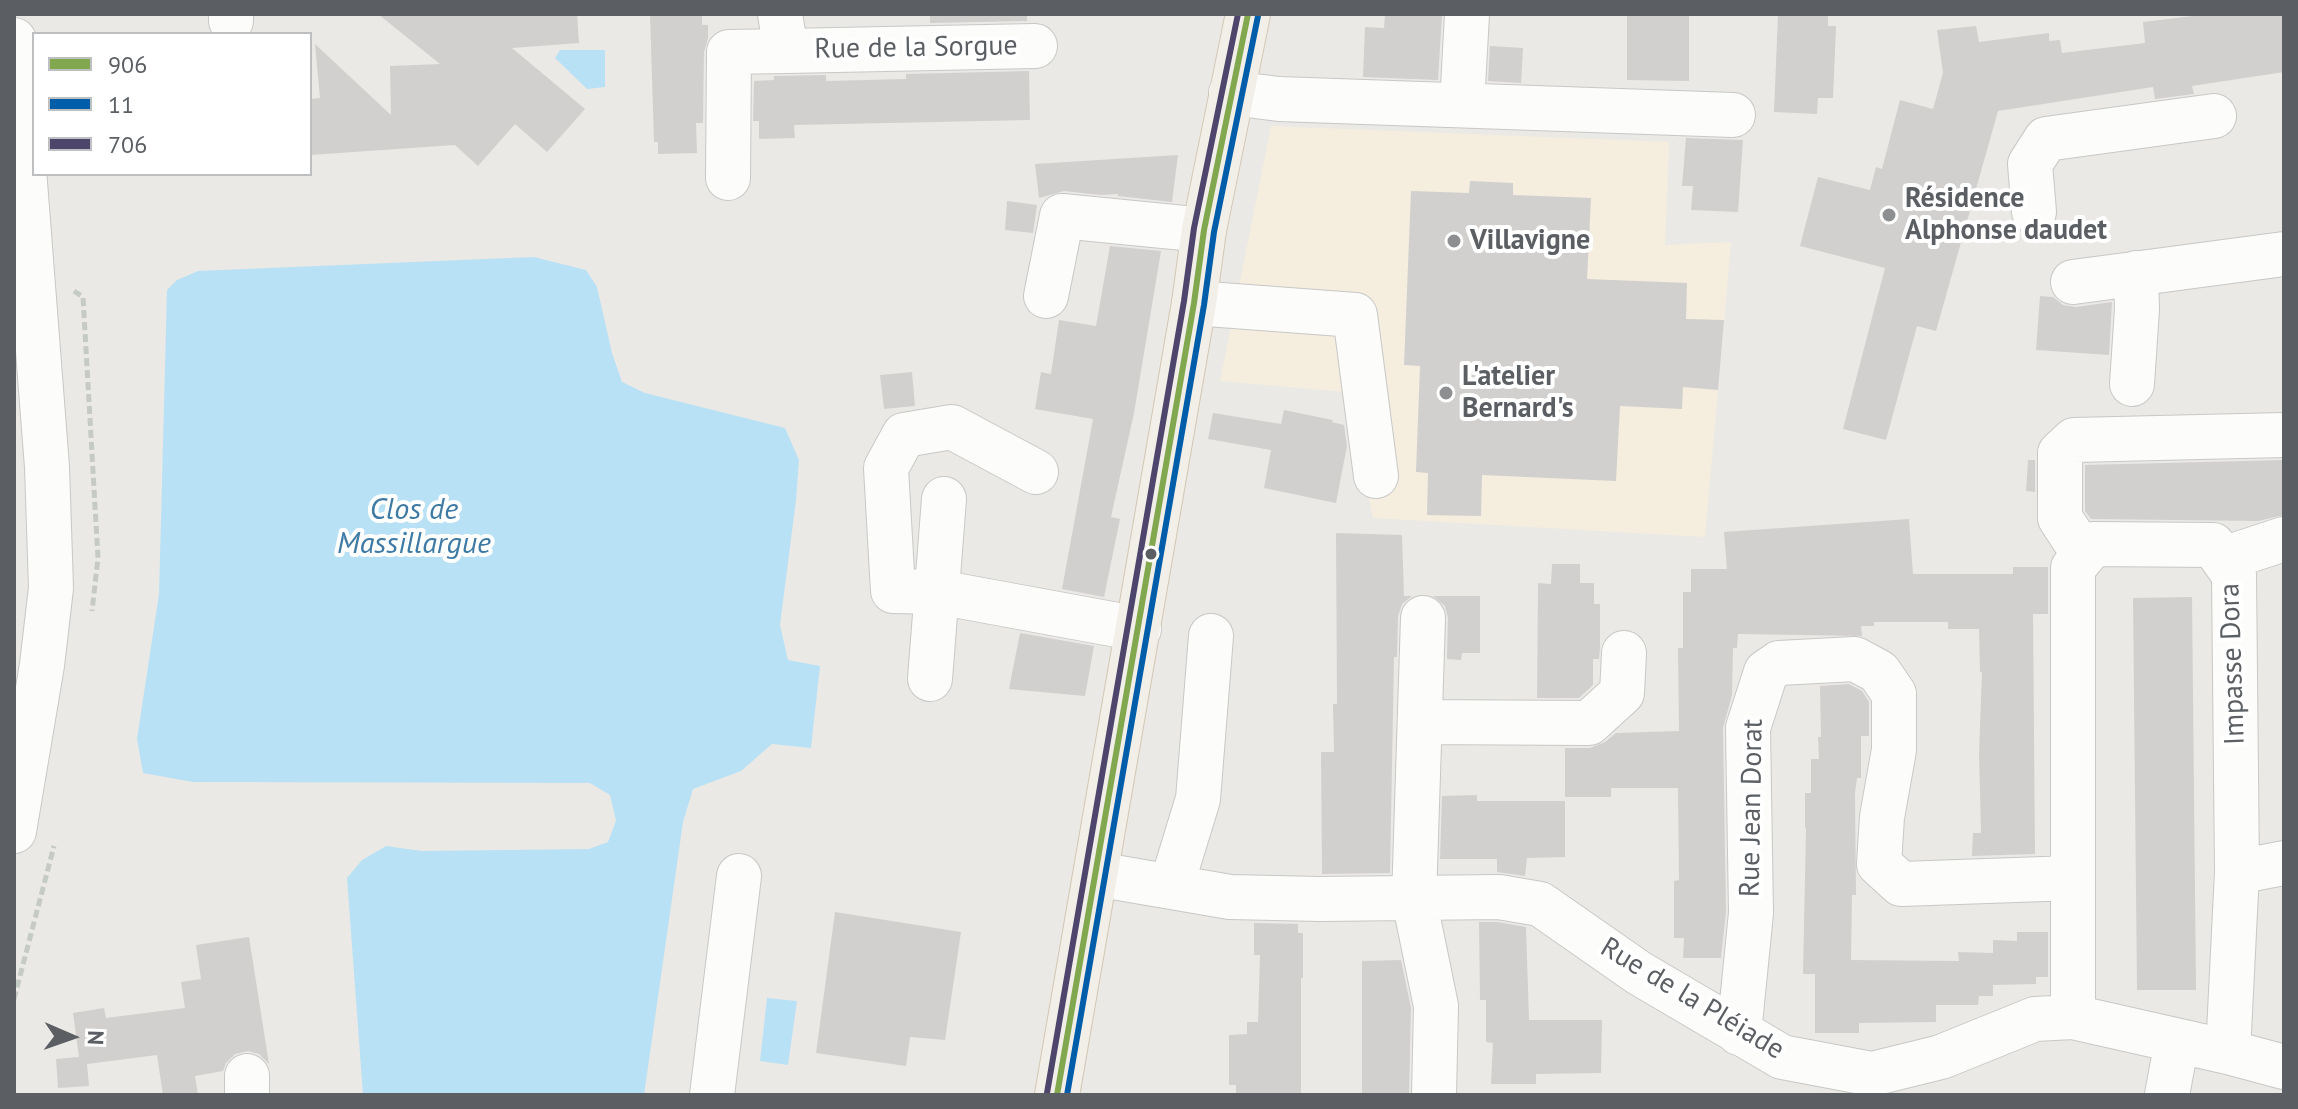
<!DOCTYPE html>
<meta charset="utf-8">
<style>
body{margin:0}
#map{position:relative;width:2298px;height:1109px;overflow:hidden;background:#ebe9e5;font-family:"PT Sans",sans-serif}
canvas{display:block}
.frame{position:absolute;inset:0;border:16px solid #5b5f63;pointer-events:none}
.legend{position:absolute;left:32px;top:32px;width:280px;height:144px;box-sizing:border-box;background:#fff;border:2px solid #bdbfc1;margin:0;padding:10px 14px;list-style:none;font-size:24px;color:#5b5f63}
.legend li{display:flex;align-items:center;gap:16px;height:40px}
.legend b{width:40px;border:2px solid #bdbfc1}
.north{position:absolute;left:32px;top:997px;width:80px;height:80px;-webkit-text-stroke:6px #fff;paint-order:stroke;rotate:92deg;font-size:22px;font-weight:700;line-height:32px;text-align:center;color:#5b5f63}
.north::after{content:'';display:block;margin:auto;width:28px;height:36px;background:#5b5f63;clip-path:polygon(50% 0,100% 100%,50% 72%,0 100%)}
</style>
<div id="map">
<canvas width="2298" height="1109"></canvas>
<div class="frame"></div>
<ul class="legend">
<li><b style="height:10px;background:#81a84e"></b>906</li>
<li><b style="height:10px;background:#005daa"></b>11</li>
<li><b style="height:10px;background:#4e456d"></b>706</li>
</ul>
<div class="north">N</div>
</div>
<script>
const g = document.querySelector('canvas').getContext('2d');
g.lineJoin = 'round';
function fill(path, color) { g.fillStyle = color; g.fill(path, 'evenodd'); }
function strokePath(path, color, width, dash) { g.strokeStyle = color; g.lineWidth = width; g.lineCap = dash ? 'butt' : 'round'; g.setLineDash(dash || []); g.stroke(path); }
function label(font, color, halo, rows, align = 'center') {
  g.font = font + ' "PT Sans",sans-serif'; g.lineWidth = 8; g.setLineDash([]); g.textBaseline = 'middle'; g.strokeStyle = halo; g.fillStyle = color; for (const [text, x, y, turn = 0] of rows) {
    g.save(); g.translate(x, y); g.rotate((+turn || 0) * Math.PI / 180); g.textAlign = isNaN(turn) ? turn : align; if (halo) g.strokeText(text, 0, 0); g.fillText(text, 0, 0); g.restore();
  }
}
const commercial = new Path2D(`
 M1271,126L1669,142L1665,245L1731,242L1705,537L1373,518L1346,392L1220,381Z`);
const water = new Path2D(`
 M560,50H605V87L587,89L555,58Z
 M534,257L586,270L597,287L612,353L622,382L645,393L785,428L799,460L796,500L780,625L788,660L820,666L811,748L772,744L741,771L693,789L683,822L644,1095H363L347,878L362,860L386,846L422,851L589,849L608,842L616,821L610,795L590,783L193,782L143,773L137,739L159,594L167,290L177,280L198,271Z
 M767,998L797,1001L788,1065L760,1061Z`);
const building = new Path2D(`
 M378,14H577L579,43L512,48L585,109L547,152L515,124L478,166L455,145L310,155V99L320,98L315,44L391,115L390,66L440,64Z
 M650,14H702V25H708V39L704,52L703,123H696L697,153L658,154V142H654Z
 M930,14H1027V21L930,23Z
 M1385,14H1442L1438,80L1363,77L1365,27L1384,28Z
 M1627,14H1689V81L1627,80Z
 M1778,14H1828V26H1836L1833,98H1818L1817,114L1774,112Z
 M2209,14H2284V72L2192,86L2194,94L2155,99L2153,87L1998,111L1936,331L1917,326L1886,440L1843,429L1885,268L1800,246L1818,177L1870,190L1876,167L1882,169L1900,100L1933,109L1943,73L1937,30L1976,26L1979,42L2049,33V41L2060,40L2062,53L2145,43L2143,22Z
 M1490,46L1523,48L1521,83L1488,81Z
 M1029,71L1030,120L794,125L795,138L759,139V121H753L754,81L774,80V76L826,75V81L906,79V74Z
 M1686,138L1743,140L1738,212L1691,210L1693,186H1682Z
 M1178,155L1172,202L1118,196V194L1101,195L1064,191L1039,198L1035,164Z
 M1470,181L1513,183V195L1591,198L1587,279L1687,283L1686,319L1724,320L1718,390L1683,387L1682,409L1620,406L1616,481L1482,475L1481,516L1427,515L1428,473L1416,472L1420,366L1404,365L1411,191L1469,193Z
 M1007,201L1037,205L1033,233L1005,230Z
 M1110,246L1161,251L1134,413L1111,517L1120,519L1104,597L1062,589L1093,419L1035,409L1041,372L1051,374L1059,320L1096,326Z
 M2040,296L2053,297L2063,305L2076,307L2112,302L2109,355L2036,350Z
 M912,372L915,406L884,409L880,375Z
 M1284,410L1333,420L1332,422L1344,425L1347,446L1336,503L1264,488L1271,450L1208,439L1213,413L1281,424Z
 M2028,460H2035V492L2026,491Z
 M2284,460V515L2258,521L2091,519L2085,511V465Z
 M1909,519L1913,574H2013V567H2048V614H2033L2035,854L1972,856L1973,833H1981L1979,754L1982,672H1980L1979,629H1948V622H1874V626H1861L1862,636L1738,634L1737,648H1733L1732,695L1723,728L1726,912L1721,958H1683L1684,938H1674V881L1679,880L1678,788H1611V797H1565V748H1590L1605,742L1616,733L1679,731L1678,648H1683V592H1691V569H1727L1724,532Z
 M1336,533L1402,535L1404,596H1412L1402,604L1398,616L1397,657H1394L1390,873L1322,874L1321,752H1334L1333,704H1337Z
 M1552,564H1580V583H1594V604H1600V648L1599,659H1593V685L1579,698H1537L1538,583L1551,584Z
 M1433,596H1480V653H1462L1461,660L1447,659L1448,618L1445,606Z
 M2192,597L2196,990H2137L2133,598Z
 M1020,633L1094,646L1085,696L1009,689Z
 M1849,684L1862,691L1869,702V736H1861V778H1857L1855,793L1856,895H1852L1851,960L1959,961L1958,952L1993,953V940L2017,941V932H2048V977H2036V984L1993,985V996H1979L1978,1005H1936V1022L1859,1023V1033H1815V974H1803L1806,828H1805V793H1811V759H1819L1818,737H1821L1820,686Z
 M1477,795V801H1565V857L1527,858L1525,876L1497,872V859H1440L1442,796Z
 M835,912L961,932L945,1040L910,1037L906,1066L816,1053Z
 M1479,922H1497L1526,927L1529,1020H1602L1601,1073L1536,1074V1084H1491L1493,1043L1486,1042V1000H1480Z
 M1254,923L1298,924V933H1303V978H1301V1095L1236,1094V1085H1229V1035L1247,1034V1022H1258L1260,955H1254Z
 M249,937L269,1064L259,1054L248,1051L235,1054L226,1063L223,1071L195,1076L198,1095H163L157,1055L87,1064L89,1086L58,1088L56,1059L79,1057L73,1013L104,1008L106,1018L185,1008L181,982L201,979L196,945Z
 M1401,960L1411,1008L1409,1095H1362V961Z`);
const path = new Path2D(`
 M74,291L83,297L98,558L92,611
 M14,999L54,846`);
const minor = new Path2D(`
 M231,14V21
 M780,14L786,51L1035,46
 M14,40L47,467L51,588L42,665L14,831
 M1231,93L1279,99L1733,115
 M1462,105L1467,14
 M728,178L729,52L786,51
 M2034,212L2030,164L2046,139L2214,116
 M2073,282L2284,254
 M1046,296L1062,216L1204,230
 M1194,303L1355,315L1376,476
 M2132,384L2137,309L2136,273
 M1036,472L952,427L904,435L886,468L893,591L938,592L1139,629
 M2084,555L2060,518V453L2074,440L2284,435
 M2223,559L2284,539
 M1423,618L1414,899L1436,1006L1434,1095
 M930,679L944,499
 M1421,722L1589,723L1622,693L1624,653
 M2237,872L2284,863
 M1096,874L1230,897L1320,899L1499,897L1540,904L1639,973L1782,1057L1872,1074L1941,1057L2035,1019L2073,1017L2228,1052L2284,1067
 M1171,887L1198,799L1211,636
 M2073,1017V568L2093,544L2213,545L2234,575L2237,872L2228,1052
 M1739,1033L1751,913L1748,728L1766,672L1779,663L1855,659L1879,672L1894,694V750L1882,817L1879,864L1901,884L2073,878
 M247,1095V1076
 M712,1095L739,876
 M2167,1095L2177,1041`);
const major = new Path2D(`
 M1057,1095L1194,303L1204,230L1248,14`);
const bus1 = new Path2D(`
 M1057,1095L1194,303L1204,230L1248,14`);
const bus2 = new Path2D(`
 M1067,1095L1204,305L1214,232L1258,16`);
const bus3 = new Path2D(`
 M1047,1093L1184,301L1194,228L1238,14`);
const markers = [
 [1889,215,8,"#8d8f90"],
 [1454,241,8,"#8d8f90"],
 [1446,393,8,"#8d8f90"],
 [1151,554,7,"#5b5f63"]
];
const streetNames = [
 ["Rue de la Sorgue",916,48,-1],
 ["Impasse Dora",2233,664,-92],
 ["Rue Jean Dorat",1752,808,-89],
 ["Rue de la Pléiade",1692,999,31]
];
const poiNames = [
 ["Résidence",1905,199],
 ["Alphonse daudet",1905,231],
 ["Villavigne",1470,241],
 ["L'atelier",1462,377],
 ["Bernard's",1462,409]
];
const waterNames = [
 ["Clos de",414,510],
 ["Massillargue",414,544]
];
fill(commercial, '#f5edde');
fill(water, '#b9e1f5');
fill(building, '#d1d0ce');
strokePath(minor, '#c7c8c7', 46);
strokePath(major, '#d2c7b4', 46);
strokePath(path, '#c5cac7', 5, [8, 4]);
strokePath(minor, '#fcfcfb', 44);
strokePath(major, '#f2efe8', 44);
strokePath(bus1, '#81a84e', 6);
strokePath(bus2, '#005daa', 6);
strokePath(bus3, '#4e456d', 6);
for (const [x, y, r, color] of markers) { const dot = new Path2D(); dot.arc(x, y, r, 0, 2 * Math.PI); g.fillStyle = color; g.fill(dot); strokePath(dot, '#fff', 3); }
label('28px', '#5b5f63', '#fff', streetNames);
label('bold 28px', '#5b5f63', '#fff', poiNames, 'left');
label('italic 30px', '#3f7aa5', '#fff', waterNames);
</script>
